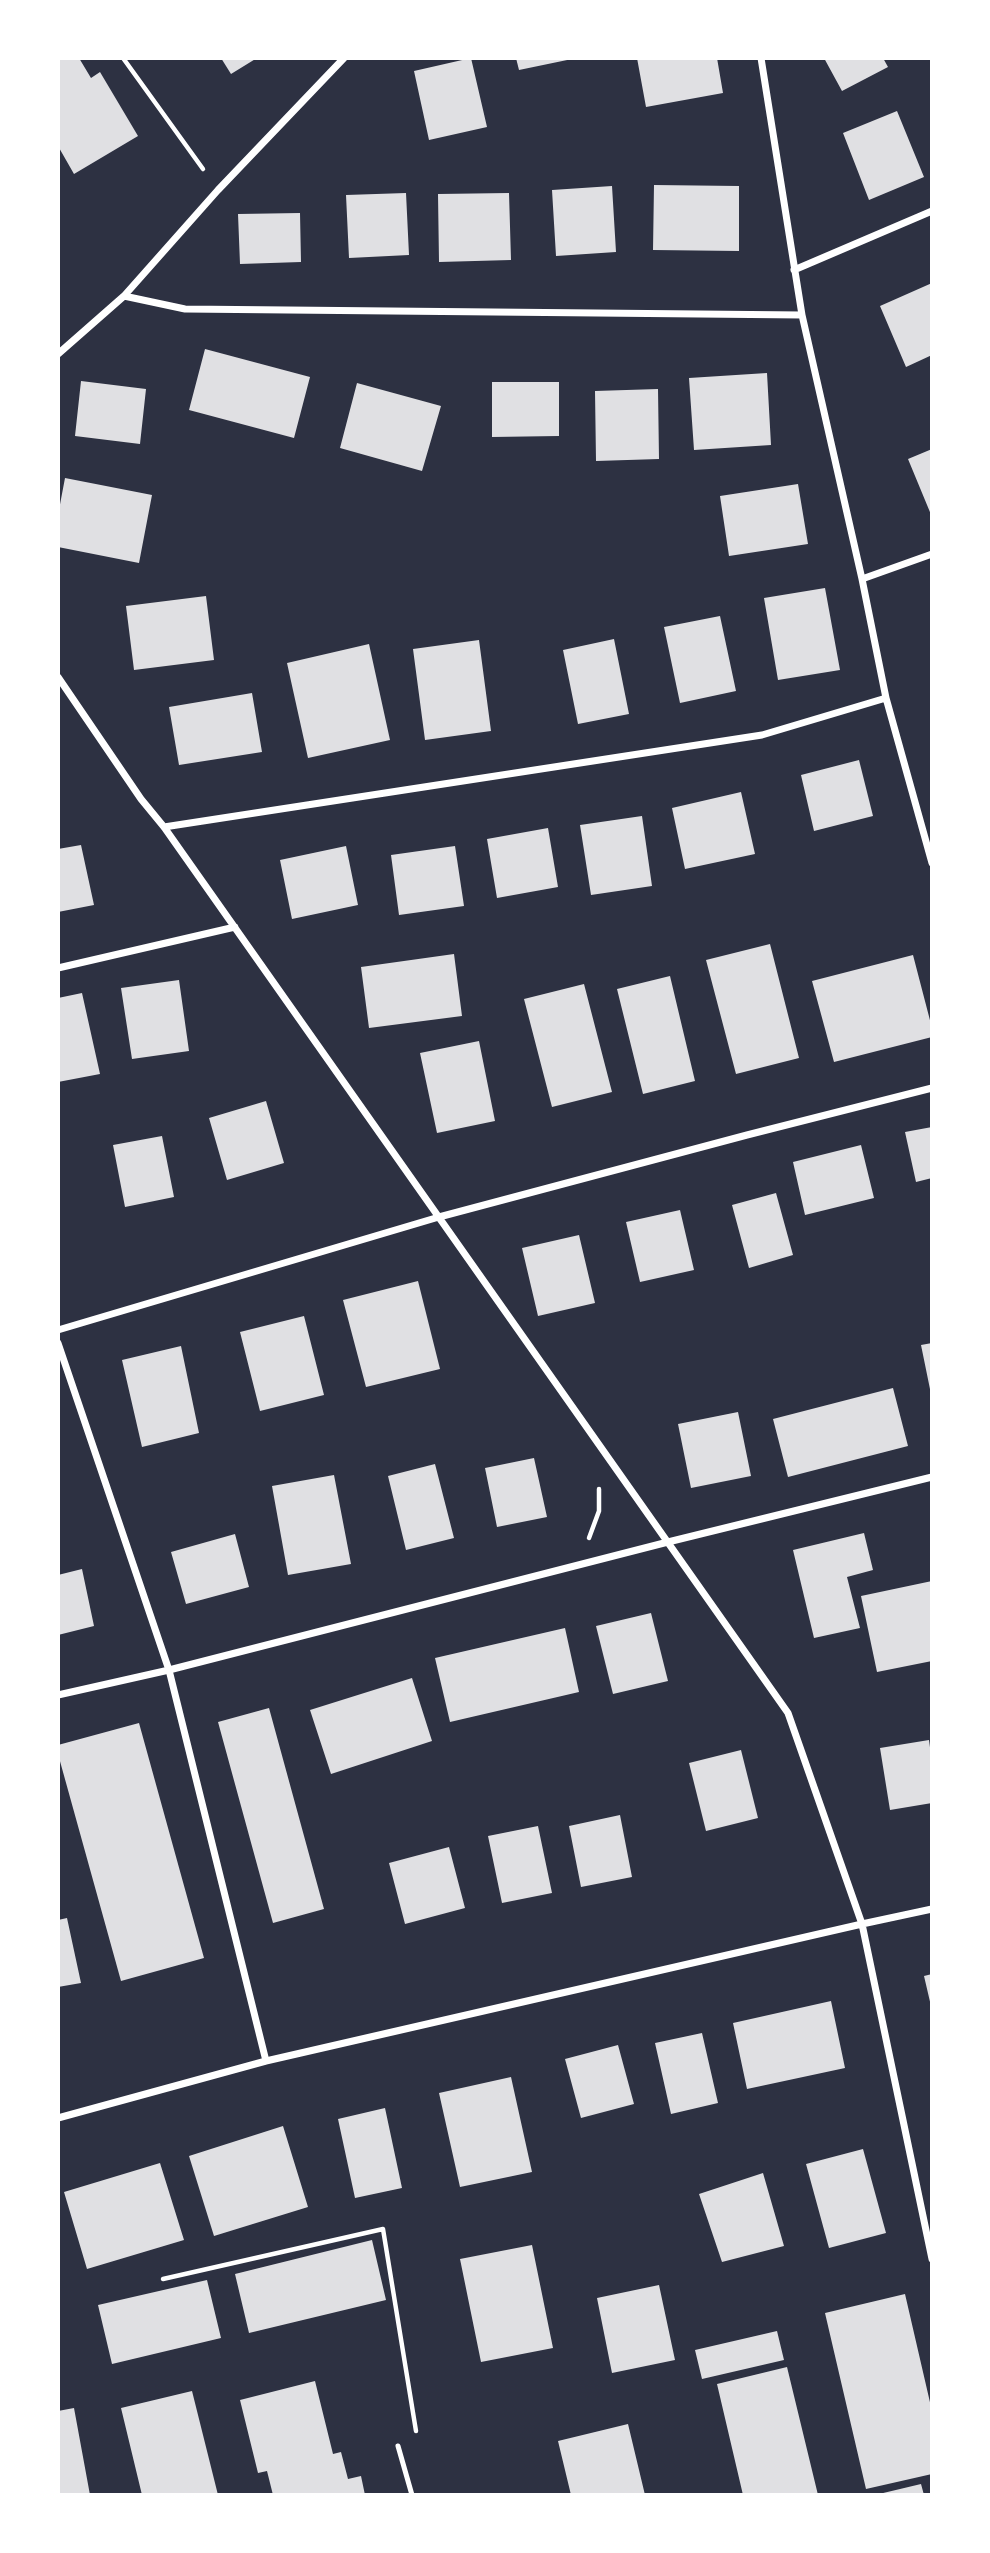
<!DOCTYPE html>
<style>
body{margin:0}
#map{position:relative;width:990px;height:2553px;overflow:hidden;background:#2d3142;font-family:Lora,serif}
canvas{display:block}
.frame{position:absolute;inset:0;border:60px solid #fff;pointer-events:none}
</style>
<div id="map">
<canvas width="990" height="2553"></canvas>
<div class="frame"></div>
</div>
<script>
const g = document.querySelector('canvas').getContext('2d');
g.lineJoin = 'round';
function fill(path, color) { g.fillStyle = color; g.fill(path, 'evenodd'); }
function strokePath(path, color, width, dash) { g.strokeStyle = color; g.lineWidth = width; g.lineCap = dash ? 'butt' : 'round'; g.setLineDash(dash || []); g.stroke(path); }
const building = new Path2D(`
 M58,58H79L91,78L100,72L138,136L74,174L58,146Z
 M221,58H257L231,74Z
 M471,58L487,127L429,140L414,71Z
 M516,58H572V59L519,70Z
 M637,58H717L723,93L646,107Z
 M824,58H883L888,67L842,91Z
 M897,111L924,177L869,200L843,133Z
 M654,185L739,186V251L653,250Z
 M612,186L616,252L556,256L552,190Z
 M406,193L409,255L349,258L346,195Z
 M509,193L511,260L439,262L438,194Z
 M300,213L301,262L240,264L238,214Z
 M932,283V355L906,367L880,306Z
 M205,349L310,377L294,438L189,410Z
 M767,373L771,445L694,450L689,378Z
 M81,381L146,389L140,444L75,436Z
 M492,382H559V436L492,437Z
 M357,383L441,406L422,471L340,448Z
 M658,389L659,459L596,461L595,391Z
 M932,449V517L908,459Z
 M65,478L152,495L139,563L58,547V515Z
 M798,484L808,544L729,556L720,496Z
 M825,588L840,670L778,680L764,598Z
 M206,596L214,660L134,670L126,606Z
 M720,616L736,691L680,703L664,627Z
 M614,639L629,714L578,724L563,650Z
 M479,640L491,731L425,740L413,649Z
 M369,644L390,740L308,758L287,663Z
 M252,693L262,752L179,765L169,707Z
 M859,760L873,816L814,831L801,775Z
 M741,792L755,854L685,869L672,808Z
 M642,816L652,886L591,895L580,825Z
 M548,828L558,887L497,898L487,839Z
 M81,845L94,905L58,912V849Z
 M346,846L358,905L292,919L280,860Z
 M455,846L464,906L399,915L391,855Z
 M770,944L799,1058L736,1074L706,960Z
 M454,954L462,1016L369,1028L361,967Z
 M913,955L932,1028V1037L834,1062L812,981Z
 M670,976L695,1081L643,1094L617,989Z
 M179,980L189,1051L132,1059L121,988Z
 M584,984L612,1092L552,1107L524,999Z
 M82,993L100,1074L58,1082V998Z
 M479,1041L495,1121L437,1133L420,1053Z
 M266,1101L284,1163L227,1180L209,1118Z
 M932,1127V1178L916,1182L905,1132Z
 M162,1136L174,1197L125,1207L113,1145Z
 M861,1145L874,1198L805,1215L793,1162Z
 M776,1193L793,1255L749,1268L732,1205Z
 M680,1210L694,1270L640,1282L626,1222Z
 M579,1235L595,1303L538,1316L522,1248Z
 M418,1281L440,1369L366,1387L343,1300Z
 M304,1316L324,1395L260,1411L240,1332Z
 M932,1343V1394H931L921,1345Z
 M181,1346L199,1433L142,1447L122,1360Z
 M893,1388L908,1446L788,1477L773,1419Z
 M738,1412L751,1476L691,1488L678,1424Z
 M534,1458L547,1517L497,1527L485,1468Z
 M435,1464L454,1538L406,1550L388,1476Z
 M334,1475L351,1564L288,1575L272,1486Z
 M864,1533L873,1570L847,1577L860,1628L814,1638L793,1550Z
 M235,1534L249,1587L186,1604L171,1552Z
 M82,1569L94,1626L58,1635V1575Z
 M932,1581V1661L877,1672L861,1596Z
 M651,1613L668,1681L613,1694L596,1626Z
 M565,1628L579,1692L450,1722L435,1658Z
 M412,1678L432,1741L331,1774L310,1710Z
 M269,1708L324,1909L273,1923L218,1722Z
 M139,1723L204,1958L121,1981L58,1754V1745Z
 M929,1740L932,1762V1803L890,1810L880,1748Z
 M741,1750L758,1818L706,1831L689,1763Z
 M620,1815L632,1877L581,1887L569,1826Z
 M538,1826L552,1893L502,1903L488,1836Z
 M449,1847L465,1908L405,1924L389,1863Z
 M67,1918L81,1983L58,1987V1920Z
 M932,1974V2006H931L924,1976Z
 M831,2001L845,2068L747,2089L733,2023Z
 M702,2033L718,2103L671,2114L655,2043Z
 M618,2045L634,2104L581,2118L565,2059Z
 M511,2077L532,2172L460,2187L439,2093Z
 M385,2108L402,2188L355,2198L338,2119Z
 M283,2126L308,2207L214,2236L189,2156Z
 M863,2149L886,2233L829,2248L806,2164Z
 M160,2163L184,2240L87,2269L64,2192Z
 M763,2173L784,2246L722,2262L699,2194Z
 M372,2240L386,2300L249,2333L235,2274Z
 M532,2245L553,2348L481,2362L460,2259Z
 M207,2280L221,2338L112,2364L98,2305Z
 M659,2285L675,2360L612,2373L597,2298Z
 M905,2294L932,2411V2474L866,2489L825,2313Z
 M777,2331L784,2360L702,2379L695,2350Z
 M787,2367L818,2495H743L717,2384Z
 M315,2381L333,2454L341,2452L348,2479L361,2476L365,2495H273L267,2471L258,2473L240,2400Z
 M192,2391L218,2495H142L121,2408Z
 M74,2408L90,2495H58V2411Z
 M628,2424L645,2495H571L558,2441Z
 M921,2484L924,2495H879V2494Z`);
const path = new Path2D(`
 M123,58L203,169
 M589,1538L599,1511V1489
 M163,2279L383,2229L416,2431`);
const service = new Path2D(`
 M398,2446L412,2495`);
const minor = new Path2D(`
 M761,58L802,315L862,579L886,698L932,863
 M794,270L932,211
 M124,296L185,309L802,315
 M58,354L124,296L218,190L344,58
 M862,579L932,554
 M58,677L141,799L164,827L788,1713L862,1924L932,2259
 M164,827L762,735L886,698
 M58,968L235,927
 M58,1330L439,1217L747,1135L932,1088
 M58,1343L169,1670L266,2061
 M58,1695L169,1670L668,1542L932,1477
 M58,2118L266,2061L862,1924L932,1909`);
fill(building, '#e0e0e3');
strokePath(path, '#fff', 4.5);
strokePath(service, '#fff', 5);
strokePath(minor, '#fff', 7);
</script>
